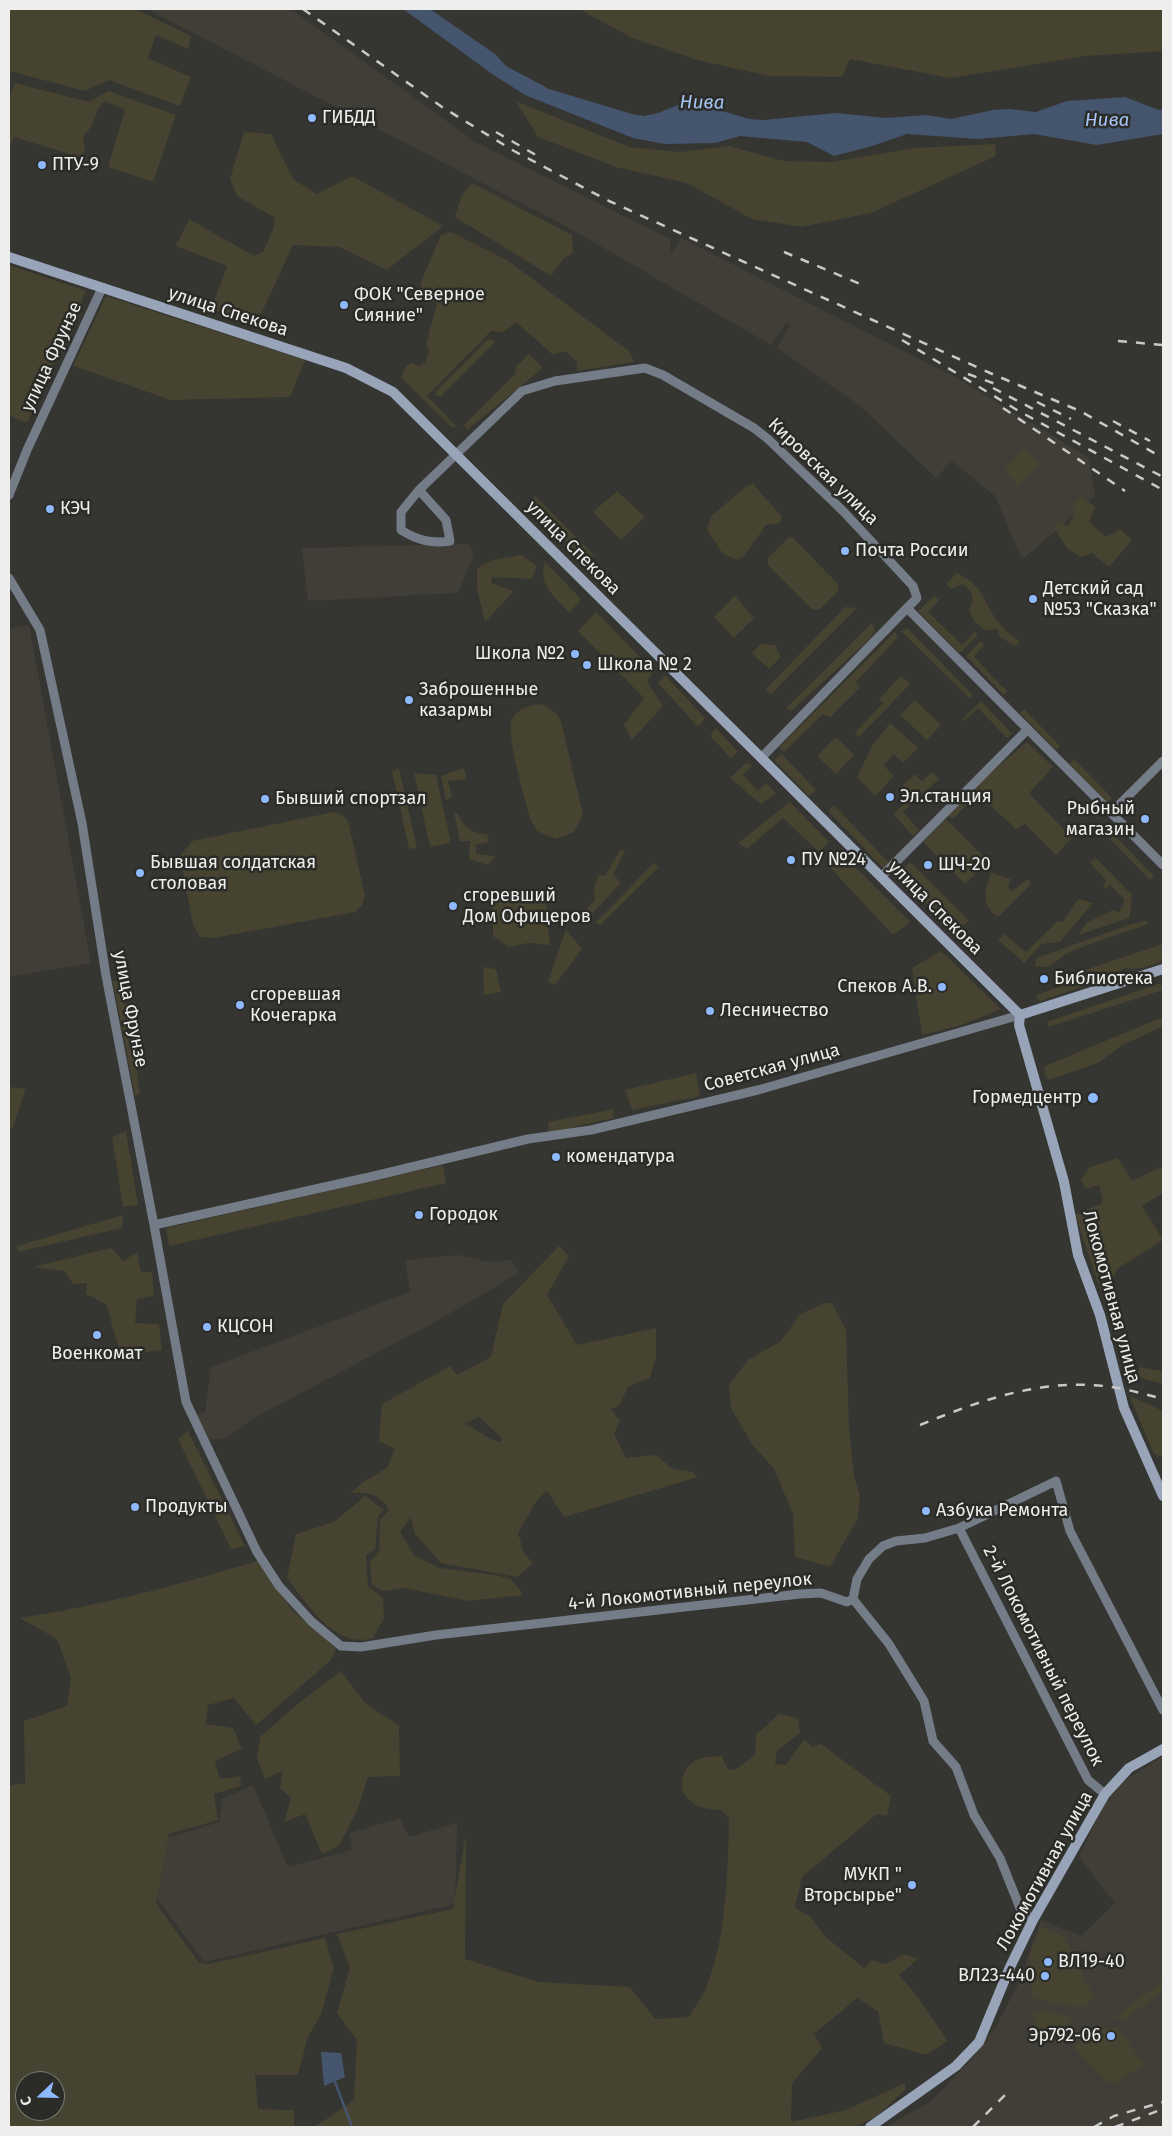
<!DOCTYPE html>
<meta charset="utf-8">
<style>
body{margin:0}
#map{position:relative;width:1172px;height:2136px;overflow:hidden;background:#353532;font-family:"Fira Sans",sans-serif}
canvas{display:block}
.frame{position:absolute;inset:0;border:10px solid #eeeeec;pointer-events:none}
.north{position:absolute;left:15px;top:2071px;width:50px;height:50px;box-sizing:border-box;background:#2b2b28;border:1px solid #797976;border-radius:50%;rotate:249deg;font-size:14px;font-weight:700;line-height:20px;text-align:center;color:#eeeeec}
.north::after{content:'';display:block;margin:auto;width:18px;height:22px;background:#8eb9fc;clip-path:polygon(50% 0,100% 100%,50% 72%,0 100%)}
</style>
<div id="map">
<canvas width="1172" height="2136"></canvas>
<div class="frame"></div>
<div class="north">С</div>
</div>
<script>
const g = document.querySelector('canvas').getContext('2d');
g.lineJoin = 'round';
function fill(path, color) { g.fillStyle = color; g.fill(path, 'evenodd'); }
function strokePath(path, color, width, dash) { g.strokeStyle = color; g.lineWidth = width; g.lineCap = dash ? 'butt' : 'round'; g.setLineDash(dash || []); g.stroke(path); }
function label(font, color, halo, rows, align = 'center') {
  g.font = font + ' "Fira Sans",sans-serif'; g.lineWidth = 5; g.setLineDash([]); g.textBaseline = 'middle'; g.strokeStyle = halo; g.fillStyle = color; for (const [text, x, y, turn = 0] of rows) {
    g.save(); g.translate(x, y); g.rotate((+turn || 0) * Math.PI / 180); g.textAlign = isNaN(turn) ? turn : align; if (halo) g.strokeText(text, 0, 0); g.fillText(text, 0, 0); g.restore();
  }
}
const built = new Path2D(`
 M147,9H291L477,143L670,239L671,254L681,238L959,379L1089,458L1095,496L1022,560L995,496L952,461L936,478L859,405L777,348L790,325L787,322L771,345L571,229Z
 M469,544L474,555L458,593L308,601L302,548Z
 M29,625L91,963L9,977V629Z
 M459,1255L490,1262L511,1260L519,1273L437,1321L254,1418L226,1438L209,1440L196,1415L205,1412L211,1367L410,1292L405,1260Z
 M1163,1756V2127H886L930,2102L970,2061L997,2025L1020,1980L1041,1920L1081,1936L1115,1903L1079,1857L1110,1790Z
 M253,1785L288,1867L352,1850L350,1833L400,1818L409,1837L457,1823L455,1904L204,1962L155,1896L164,1839L220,1822L222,1799Z`);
const green = new Path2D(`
 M9,9H135L191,36L188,49L156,35L148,58L191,77L180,106L109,80L85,91L9,71Z
 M579,9H1163V51L1086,56L950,78L850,59L842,77L769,76L697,60L632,38Z
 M15,83L89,102L109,91L176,115L153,182L108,167L125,110L105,101C93,111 96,126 83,136L85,150L82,158L14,137L9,149V97Z
 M516,101L629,147L680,152L729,146L784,161L832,162L914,148L995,144L996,156L871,213L801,227L752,219L687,183L616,167L538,137Z
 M244,132L271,134L293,179L317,194L352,176L443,226L387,270L339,247L293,245L256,325L211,309L227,266L176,246L189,219L254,256L263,252L274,227L275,218L237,196L230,179Z
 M472,183L572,235L573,253L563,259L551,276L455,217L461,197Z
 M451,232L507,260L630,352L634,362L577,371V362L565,351L553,355L516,322L504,332L491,331L427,396L457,427H451L401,377L406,366L412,363L419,366L425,363L429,350L426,344L437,304L427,298L420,284L441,235Z
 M9,265L86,291L27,423L9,415Z
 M106,296L305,360L290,397L171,400L73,366Z
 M488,339L496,341L440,397L434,394Z
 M529,354L543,368L467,430L464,425L515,374L516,367Z
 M1024,449L1038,464L1018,485L1004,471Z
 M753,484L782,517L780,523L766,525L744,556L737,560L723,554L707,530L711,516L748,485Z
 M617,491L645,517L621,540L593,512Z
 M535,496L594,555L587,562L529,505Z
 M1081,496L1095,507L1089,522L1106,537L1120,529L1132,540L1109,567L1092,553L1080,557L1067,548L1055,529L1057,522L1068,526L1076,511L1071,509Z
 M789,537L793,538L838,584V591L820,609L813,610L768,565V558Z
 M522,555L537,566L532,579L492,577L491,583L514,591L485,622L477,588V568L493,560Z
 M545,562L581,599L570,613C555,597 537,585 545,562Z
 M957,573C986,588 981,600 999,623C1004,630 1013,636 1020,642L1015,646L1000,637L997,628L986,631L975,622L969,611C974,598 974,593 963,584L950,589L946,584Z
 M735,596L754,618L734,638L714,617Z
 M934,596L939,600L928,612L962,645L975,631L978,635L960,653L918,611Z
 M845,607L857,608L771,694L766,689Z
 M596,612L654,671L647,681L663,706L632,740L624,725L644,698L578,631Z
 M872,623L875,631L867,642L791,711L786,708Z
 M907,628L972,694L970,699L901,631Z
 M895,632L898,637L856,682L860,688L830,717L823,714L784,752L779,747Z
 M981,641L984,645L974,657L1007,691L1004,695L966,656Z
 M760,644L775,645L781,657L769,669L752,653Z
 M665,675L705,718L698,727L658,683Z
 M901,676L910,684L859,737L855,733L883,703L879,699Z
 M915,700L941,725L927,740L900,715Z
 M981,701L1012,734L1007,738L978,708L964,721L962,719Z
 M542,704L557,714L561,722L583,814L574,832L556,839L537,831L531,821C526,803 505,732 512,719C518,708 530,705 542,704Z
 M1024,709L1060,746L1056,750L1020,713Z
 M890,723L918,748L903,763L894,754L883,765L894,776L875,796L857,777L872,746Z
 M716,728L738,752L731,758L710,736Z
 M836,737L854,755L836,774L817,756Z
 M1027,742L1053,767L1029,793L1072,838L1056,855L1025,824L1016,829L978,794L953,819L947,816L981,781Z
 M782,754L816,790L809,796L774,760Z
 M1074,759L1112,798L1107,803L1070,764Z
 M747,762L752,766L743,775L758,791L766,783L776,793L761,804L730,778Z
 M399,768L417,848L409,849L392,771Z
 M464,768L467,779L448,781L452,797L446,800L441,776Z
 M932,772L939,779L903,812L919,830L913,836L893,814L911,797L901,787L915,774L922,781Z
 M414,773L436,775L451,843L430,847Z
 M790,802L829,842L819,852L783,818L747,849L738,843Z
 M834,805L888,862L907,844L909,846L884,869L828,811Z
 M334,812L341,814L348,821L365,895L362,905L355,912L214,938L200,937L193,925L180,856L192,841Z
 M454,813L458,814C465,829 471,833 487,834L489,842L475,845L477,854L495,856L488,865L469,859L470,841H460Z
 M946,819L988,861L965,884L923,842Z
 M1114,835L1154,876L1150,880L1110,839Z
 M621,849L625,851L613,874L621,883L591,915L584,912L595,900L594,886L599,875L605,876Z
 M840,852L910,922L893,935L826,863Z
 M1096,858L1132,895C1130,903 1132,910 1129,918L1078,935L1086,923L1113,910L1119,912L1123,906L1124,899L1110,885L1106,889L1103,886L1106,881L1090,862Z
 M910,862L969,921L954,934L898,874Z
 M654,863L659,867L600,925L595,923Z
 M991,873L1011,879L1008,886L1012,891L1026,880L1031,881L1030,885L998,917C981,906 984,890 991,873Z
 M545,891L550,945L528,943L509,947L493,936L492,906L507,894Z
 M1078,899L1093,903L1060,942L1042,944L1024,963L998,940L1004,934L1026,952L1058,921L1063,922Z
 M1146,921L1148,924C1122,934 1095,941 1070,952C1057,958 1051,971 1035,966L1036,958L1129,925Z
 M566,929L582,949L555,985L548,982Z
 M1163,944V961C1151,965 1138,971 1124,968L1118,973L1087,981L1079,972Z
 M941,951L1001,1009L962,1025L922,1035L912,968Z
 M483,967L496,969L501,992L484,995Z
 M1079,979L1083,982L1081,987L1041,1001L1037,1000V995Z
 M119,980L124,1004L134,1002L144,1050L134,1053L140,1094L135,1096L113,982Z
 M1161,983L1163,990L1049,1027L1047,1022Z
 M1163,1017V1026L1121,1046L1098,1063L1048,1080L1044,1073L1045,1066Z
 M696,1073L700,1096L632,1110L625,1090Z
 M9,1087L26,1089L12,1129H9Z
 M614,1109L613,1118L549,1133L548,1122Z
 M126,1131L138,1205L123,1207L112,1137Z
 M1118,1158L1132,1181L1163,1166V1193L1142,1206L1163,1240L1117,1269L1104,1300L1075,1215L1103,1203L1099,1185L1085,1189L1081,1180L1090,1167Z
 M443,1165L446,1183L169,1246L166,1228Z
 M123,1215L122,1228L18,1252L17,1246Z
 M559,1246L569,1256L547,1295L577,1345L656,1328V1357L650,1378L628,1387L619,1406L611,1409L620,1421L614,1434L626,1458L656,1455L673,1469L693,1472L698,1477L564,1517L547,1491L537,1500L518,1533L524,1553L533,1563L517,1577L441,1563L415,1534L411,1517L400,1532L414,1555L440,1568L495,1575L511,1579L524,1595L469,1601L403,1588L384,1591L372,1585L370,1562L379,1551L380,1520L389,1510C380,1494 368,1492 351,1493L363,1482L387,1468L395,1449L379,1441L382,1404L450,1366L457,1375L491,1357L503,1304ZM479,1417L502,1438L501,1442C486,1440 478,1428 464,1424Z
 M111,1248L123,1261L137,1252L141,1272H152L154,1296L137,1299L135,1323L159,1324L162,1350L121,1355L106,1304L86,1294L87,1283L73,1284L65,1271L33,1267Z
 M825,1303H832L846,1330L849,1428L854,1476L860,1496L858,1518L830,1567L795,1557L793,1514L774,1469L752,1444L731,1408L729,1385L748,1360L781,1341L800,1314Z
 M1139,1367L1163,1371V1384L1138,1377Z
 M1129,1395L1163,1411V1458L1154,1454Z
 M188,1431L245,1546L231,1549L178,1439Z
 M365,1496L384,1510L378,1516L375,1549L366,1555L368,1586L383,1598L384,1618L373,1638C336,1650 307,1604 287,1578L296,1534L334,1522Z
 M258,1561L292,1610L336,1648L331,1660L256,1725L234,1698L208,1705L206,1724L233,1728L242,1749L215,1761L220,1779L240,1776L241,1786L214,1794L218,1820L169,1834L156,1903L199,1963L209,1964L325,1938L334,1968L321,2014L307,2039L298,2075H255L258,2109L294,2110V2127H9V1786L25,1783L24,1721L67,1706L71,1678L57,1639L20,1618C101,1606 180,1584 258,1561ZM25,2081H55V2111H25Z
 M341,1671L365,1703L399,1726L400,1776L368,1777L358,1808L339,1846L322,1854L305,1814L284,1822L291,1798L280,1788L282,1771L265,1779L257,1759L260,1737L300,1702Z
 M779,1714L798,1718L800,1733L777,1751L775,1764L786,1765L804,1739L812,1747L821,1744L891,1796L887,1816L877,1814L802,1877L795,1907L810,1917L826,1937L865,1969L871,1960L886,1964L904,1954L918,1959L899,1975L914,1992L948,2041L926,2055L884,2043L878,2011L857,1998L814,2034L822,2048L792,2083L791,2122L846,2110L905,2083V2090L876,2117L854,2127H315L354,2100L357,2040L337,2013L350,1968L337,1934L453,1909L466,1834L465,1959L538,1982L630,1987L655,2019L689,2017C695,2006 704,1995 708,1983C726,1936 728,1868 729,1818L721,1810C709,1809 698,1809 689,1800C675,1788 683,1764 699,1759C706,1756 715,1757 722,1756L728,1770L737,1769L755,1755L756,1735Z
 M1041,1927L1063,1936L1079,1961L1084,1980L1095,1997L1086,2007L1068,2006L1032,1998L1030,1953Z
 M1163,1981V1990L1126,2019L1113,2018Z
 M1044,2011L1076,2018L1041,2045L1033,2013Z
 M1100,2028L1117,2029L1145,2064L1113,2084L1107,2081L1074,2047Z`);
const water = new Path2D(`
 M403,9H430L495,54L506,66L549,89L632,114L644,116L658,113L683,103L699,104L749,119L764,120L836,113L886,118L926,115L951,119L993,110L1009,109L1036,112L1067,101L1125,97L1159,110L1163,109V134L1097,145L1034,134L978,139L907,134L869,147L834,156L807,142L740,136L715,143L665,144L633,138L525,95L495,76Z
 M321,2052L341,2053L345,2077L324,2086Z`);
const stream = new Path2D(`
 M335,2082L352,2127`);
const street = new Path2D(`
 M419,490L401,512V530C417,540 431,544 450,541L446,520L419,490L522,391L555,381L645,368L663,375L754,428L768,439L843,511L913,586L917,598L907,608L1163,865
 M9,495L27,450L102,288
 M9,578L40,630L82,823L106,976L154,1225L374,1176L528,1139L591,1130L758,1090L1020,1015
 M761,758L907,608
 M1111,813L1163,761
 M881,877L1028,729
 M154,1225L186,1402L257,1552L279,1586L311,1621L341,1646L361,1647L436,1635L800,1594L821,1593L847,1602L853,1599L857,1579L869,1559L883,1546L896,1541L925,1538L959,1528L1056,1481L1070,1531L1163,1710
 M959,1528L1088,1780L1105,1794
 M853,1599L889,1644L924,1701L933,1741L956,1767L974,1815L1000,1858L1020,1908L1033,1920`);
const secondary = new Path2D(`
 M9,257L346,368L393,392L1020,1015
 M1020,1015L1019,1025L1064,1182L1078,1255L1100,1315L1124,1408L1163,1496
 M1020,1015L1163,969
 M870,2127L956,2066L979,2042L1010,1967L1033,1920L1105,1794L1129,1768L1163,1749`);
const rail = new Path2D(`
 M303,9L442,107L514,151L609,201L990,373L1080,411L1163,458
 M496,132L541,158
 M784,252L860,284
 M902,340L1017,410L1163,490
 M1118,341L1163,345
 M968,374L1001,386
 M993,388L1163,477
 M1037,402L1071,419
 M1003,408L1125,491
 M1113,421L1150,441
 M920,1425C979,1401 1038,1379 1104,1386C1124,1388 1144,1394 1163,1399
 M973,2127L1006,2094
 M1094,2127L1114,2116L1163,2102
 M1115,2127L1163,2109`);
const markers = [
 [312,118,5,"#8eb9fc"],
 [42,165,5,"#8eb9fc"],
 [344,305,5,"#8eb9fc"],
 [50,509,5,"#8eb9fc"],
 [845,551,5,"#8eb9fc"],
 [1033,599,5,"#8eb9fc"],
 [575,654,5,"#8eb9fc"],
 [587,665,5,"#8eb9fc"],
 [409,700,5,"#8eb9fc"],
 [890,797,5,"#8eb9fc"],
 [265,799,5,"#8eb9fc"],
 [1145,819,5,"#8eb9fc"],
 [791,860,5,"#8eb9fc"],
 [928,865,5,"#8eb9fc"],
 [140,873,5,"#8eb9fc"],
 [453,906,5,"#8eb9fc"],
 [1044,979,5,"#8eb9fc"],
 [942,987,5,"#8eb9fc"],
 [240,1005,5,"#8eb9fc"],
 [710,1011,5,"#8eb9fc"],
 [1093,1098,6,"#8eb9fc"],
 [556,1157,5,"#8eb9fc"],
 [419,1215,5,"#8eb9fc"],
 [207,1327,5,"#8eb9fc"],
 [97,1335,5,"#8eb9fc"],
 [135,1507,5,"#8eb9fc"],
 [926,1511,5,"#8eb9fc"],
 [912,1885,5,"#8eb9fc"],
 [1048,1962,5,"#8eb9fc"],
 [1045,1976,5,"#8eb9fc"],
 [1111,2036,5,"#8eb9fc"]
];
const poiNames = [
 ["ГИБДД",322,118],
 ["ПТУ-9",52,165],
 ["ФОК \"Северное",354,295],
 ["Сияние\"",354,316],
 ["КЭЧ",60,509],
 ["Почта России",855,551],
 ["Детский сад",1043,589],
 ["№53 \"Сказка\"",1043,610],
 ["Школа №2",565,654,"right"],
 ["Школа № 2",597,665],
 ["Заброшенные",419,690],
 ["казармы",419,711],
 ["Эл.станция",900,797],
 ["Бывший спортзал",275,799],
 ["Рыбный",1135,809,"right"],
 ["магазин",1135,830,"right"],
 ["ПУ №24",801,860],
 ["Бывшая солдатская",150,863],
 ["столовая",150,884],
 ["ШЧ-20",938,865],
 ["сгоревший",463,896],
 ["Дом Офицеров",463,917],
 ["Библиотека",1054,979],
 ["Спеков А.В.",932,987,"right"],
 ["сгоревшая",250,995],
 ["Кочегарка",250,1016],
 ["Лесничество",720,1011],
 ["Гормедцентр",1082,1098,"right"],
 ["комендатура",566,1157],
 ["Городок",429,1215],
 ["КЦСОН",217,1327],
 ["Военкомат",97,1354,"center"],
 ["Продукты",145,1507],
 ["Азбука Ремонта",936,1511],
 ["МУКП \"",902,1875,"right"],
 ["Вторсырье\"",902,1896,"right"],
 ["ВЛ19-40",1058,1962],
 ["ВЛ23-440",1035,1976,"right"],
 ["Эр792-06",1101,2036,"right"]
];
const streetNames = [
 ["улица Спекова",228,312,18],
 ["улица Фрунзе",52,357,-65],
 ["Кировская улица",823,472,44],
 ["улица Спекова",573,548,45],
 ["улица Спекова",935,908,45],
 ["улица Фрунзе",130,1009,79],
 ["Советская улица",772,1068,-15],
 ["Локомотивная улица",1111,1297,75],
 ["4-й Локомотивный переулок",690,1592,-6],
 ["2-й Локомотивный переулок",1043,1656,63],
 ["Локомотивная улица",1045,1871,-61]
];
const waterNames = [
 ["Нива",702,103,1],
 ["Нива",1107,121]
];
fill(built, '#403e36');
fill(green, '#474331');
fill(water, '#45556e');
strokePath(stream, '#45556e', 2.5);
strokePath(street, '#747c88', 9);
strokePath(secondary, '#98a4b8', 10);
strokePath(rail, '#c9c9c7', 2.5, [9, 9]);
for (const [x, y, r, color] of markers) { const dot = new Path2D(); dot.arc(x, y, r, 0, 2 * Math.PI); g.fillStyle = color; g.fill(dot); strokePath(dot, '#2b2b28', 2); }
label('18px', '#eeeeec', '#2b2b28', poiNames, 'left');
label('18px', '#eeeeec', '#2b2b28', streetNames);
label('italic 19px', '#a6c5f6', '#2b2b28', waterNames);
</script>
